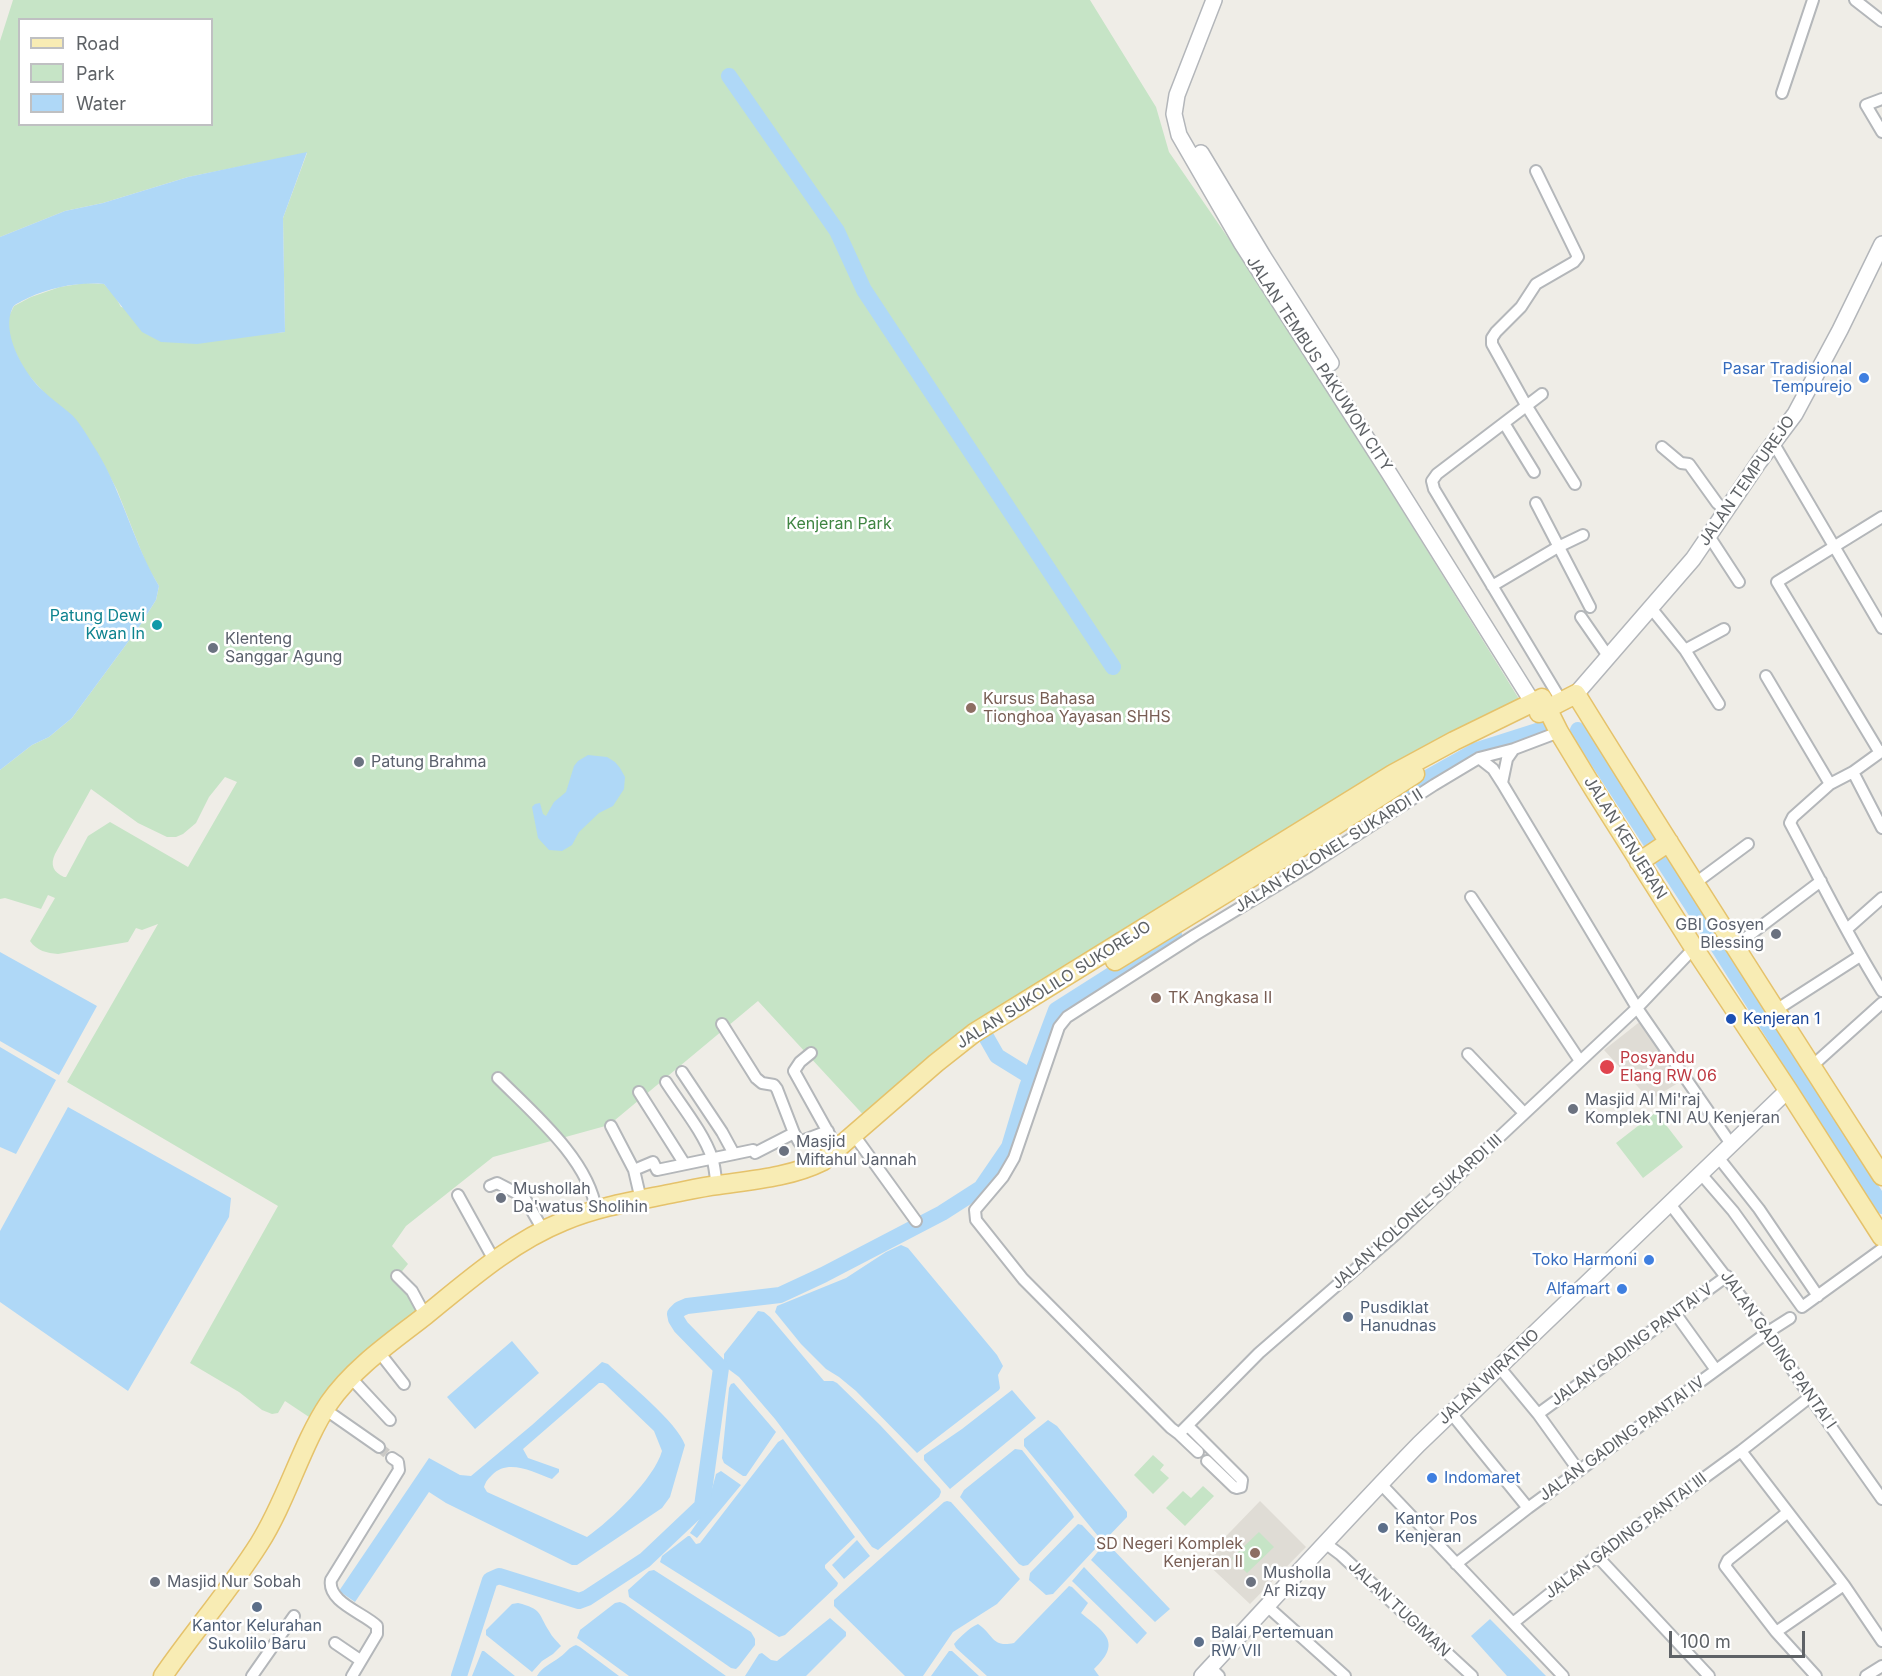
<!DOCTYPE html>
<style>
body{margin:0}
#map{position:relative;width:1882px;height:1676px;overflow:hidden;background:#efede7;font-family:Inter,sans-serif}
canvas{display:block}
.legend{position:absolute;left:18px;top:18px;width:195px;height:108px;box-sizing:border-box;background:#fff;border:2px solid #bfc0c2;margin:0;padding:8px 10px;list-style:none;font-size:18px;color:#5e6266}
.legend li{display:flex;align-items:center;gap:12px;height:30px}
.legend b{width:30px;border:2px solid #bfc0c2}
.scale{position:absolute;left:1669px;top:1631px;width:136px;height:27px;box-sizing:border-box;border:3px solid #5e6266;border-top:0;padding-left:8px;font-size:18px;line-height:21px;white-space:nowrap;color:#5e6266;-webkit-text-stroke:4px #fff;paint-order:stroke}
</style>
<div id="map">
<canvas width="1882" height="1676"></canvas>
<ul class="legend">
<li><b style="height:8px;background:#f8ecb4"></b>Road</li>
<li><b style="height:16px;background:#c6e4c6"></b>Park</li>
<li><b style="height:16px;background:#afd8f7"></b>Water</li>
</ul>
<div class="scale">100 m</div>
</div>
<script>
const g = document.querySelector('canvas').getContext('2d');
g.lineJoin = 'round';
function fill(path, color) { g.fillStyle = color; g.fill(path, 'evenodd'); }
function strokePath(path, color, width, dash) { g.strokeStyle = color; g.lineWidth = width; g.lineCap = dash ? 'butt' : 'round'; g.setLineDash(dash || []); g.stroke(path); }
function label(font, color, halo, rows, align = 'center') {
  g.font = font + ' Inter,sans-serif'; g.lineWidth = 5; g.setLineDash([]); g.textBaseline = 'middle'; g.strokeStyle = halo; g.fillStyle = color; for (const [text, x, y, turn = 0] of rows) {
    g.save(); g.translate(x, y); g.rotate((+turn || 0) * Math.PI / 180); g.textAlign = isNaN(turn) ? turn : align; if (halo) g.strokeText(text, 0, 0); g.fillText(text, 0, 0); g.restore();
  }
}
const education = new Path2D(`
 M1642,1020L1683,1080L1650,1100L1604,1050Z
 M1260,1501L1306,1547L1250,1604L1203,1560Z`);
const green = new Path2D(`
 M13,0H1090L1156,107L1169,152L1262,287L1305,353L1524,707L1464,737L933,1065L869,1121L758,1001L609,1125L493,1157L406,1226L392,1246L408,1264L398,1276L425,1315L312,1419L285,1401L278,1413L272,1414L262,1410L239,1392L190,1363L278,1206L67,1082L158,924L142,930L136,928L128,942L58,954C47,953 37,951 30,941L55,898L48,895L41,909L5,898L0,899V770L32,745L49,737L72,718L139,627L156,600L159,586L147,566L117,490L98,454L24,370L12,345L6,322L14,306L31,297L60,287L85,283L104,284L115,296L121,307L275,333L285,332L283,218L307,153L188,177L103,203L65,211L0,237V41ZM20,20H212V124H20ZM225,777L237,782L188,867L110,822L88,836L66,877H64C53,872 50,865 55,854L91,789L138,823L167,837H176L183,834L196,823L209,797Z
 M1656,1112L1683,1147L1643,1178L1616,1143Z
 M1153,1455L1164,1465L1160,1470L1169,1478L1153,1494L1134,1475Z
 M1203,1486L1214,1496L1185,1526L1166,1508L1183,1491L1191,1498Z
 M1259,1532L1274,1547L1247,1573L1232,1558Z`);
const water = new Path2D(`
 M307,152L283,218L285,332L197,344L161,342L142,332L104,284C78,282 52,287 28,298C23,301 16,303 13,307C0,331 23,371 40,388C50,398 62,406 72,415C82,425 90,441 98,453C123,495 134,544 159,586L156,600L139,627L72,718L49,737L32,745L0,770V237L65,211L103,203L188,177Z
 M588,755L607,757L615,762L620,768L625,777L624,789L613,806L599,813L579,832L572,845L562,851L549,850L538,838L532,807L535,804L540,803L543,814L546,816L554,802L566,792L574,766L578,761Z
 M0,952L97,1006L59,1075L0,1041Z
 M0,1047L56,1080L16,1154L0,1147Z
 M68,1107L231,1198L229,1217L128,1391L0,1302V1231Z
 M901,1245L908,1248L997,1355L1003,1366L998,1375L1000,1388L999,1390L917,1453L856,1391L839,1377L826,1369L801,1344L775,1312L777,1306L846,1278L886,1252Z
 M758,1311L764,1312L770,1317L824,1381H833L837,1383L880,1425L940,1489L941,1492L939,1497L878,1550L872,1547L775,1419L739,1377L727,1368L724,1361V1354Z
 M512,1341L539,1373L475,1429L447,1397Z
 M602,1362L608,1364C627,1382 678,1423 685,1445L670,1497L662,1508L577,1565H572L446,1503L429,1492L355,1602L339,1591L429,1458L460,1475L471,1476L532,1425ZM599,1383H603L606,1385L654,1431L662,1451C654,1479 611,1520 587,1537L487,1492L484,1487C486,1481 488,1479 492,1475C508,1458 533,1472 552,1479L559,1472V1469L528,1458L523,1449Z
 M734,1383L776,1432L746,1476H743L724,1463L722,1458L729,1388L731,1384Z
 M1012,1390L1036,1418L950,1489L924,1460V1455L962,1429Z
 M1048,1420L1057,1426L1127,1512V1517L1106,1539L1098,1536L1024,1446V1439Z
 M783,1439L855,1537L825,1565V1568L838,1583L837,1586L785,1635L779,1637L660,1562L662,1556L688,1536H690L696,1544L700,1543L778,1442Z
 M1015,1449L1022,1450L1072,1513L1074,1517L1028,1565L1023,1566L1019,1564L960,1497L964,1490Z
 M721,1471L741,1485L697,1538L690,1533C707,1510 709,1500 716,1474Z
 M947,1501L951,1502L1020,1579L997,1604L953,1632L923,1676H905L834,1606V1600L944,1502Z
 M1078,1524L1082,1525L1097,1541L1096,1548L1053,1594L1046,1595L1029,1580L1030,1573Z
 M857,1540L870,1556L844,1579L832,1565Z
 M1106,1542L1170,1609L1155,1622L1091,1560Z
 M1084,1567L1147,1633L1137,1644L1072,1581Z
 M654,1570L751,1632L755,1639V1645L739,1666L736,1669L731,1668L629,1597L628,1590L649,1571Z
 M1069,1586L1072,1587L1088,1603L1081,1613C1104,1632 1123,1642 1094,1669L1099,1676H987L956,1648L954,1644C960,1637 969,1628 978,1624C994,1635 992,1648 1014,1643Z
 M620,1602L625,1604L726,1676H629L577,1638L580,1630L615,1603Z
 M518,1603C542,1609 538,1613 549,1631C552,1637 557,1641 561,1646L553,1654L542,1661L532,1672L486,1635V1630L512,1604Z
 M830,1618L846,1632V1636L806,1676H745L759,1654L762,1653L771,1660L777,1661Z
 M1490,1619L1546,1676H1507L1471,1636Z
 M576,1645L580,1647L619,1676H537C543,1666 551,1664 560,1657C566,1653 569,1647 576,1645Z
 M482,1651H484L515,1676H472Z
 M949,1651H952L979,1676H931Z`);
const river = new Path2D(`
 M729,76L837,231L864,290L1113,667
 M1578,730L1691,904L1882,1206
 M1402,792L1477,750L1546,728
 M981,1028L997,1056L1031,1077
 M459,1676L490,1580L499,1576L579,1601L587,1598L645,1560L702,1506L721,1368L681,1327L676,1319L675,1314L680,1309L687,1306L780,1295L823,1275L942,1213L981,1188L1009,1147L1027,1087L1056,1010L1174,935`);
const streetTunnel = new Path2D(`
 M379,1447L392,1458`);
const street = new Path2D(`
 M1855,0L1882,21
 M1782,93L1813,0
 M1882,99L1866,105L1882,132
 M1536,171L1578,257L1574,262L1536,284L1521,307L1496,332L1492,338V344L1526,405L1575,484
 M1542,394L1437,474L1432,481L1434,489L1562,702
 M1504,423L1534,472
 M1774,444L1882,628
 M1662,447L1681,463L1689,464L1717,503L1726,511
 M1536,503L1590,607
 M1709,536L1739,582
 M1492,586L1558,547L1583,535
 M1651,608L1685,650L1719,704
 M1581,617L1608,656
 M1685,650L1724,629
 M1766,676L1830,784
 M1559,732L1514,749L1479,758L1434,785L1309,866L1195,935L1067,1017L1059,1027L1014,1158L1003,1177L975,1210L976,1220L1023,1279L1171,1428L1179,1434L1259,1353L1396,1234L1637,1008L1694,948
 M1882,751L1853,772L1830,784L1793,817L1790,823C1820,879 1848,937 1882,991
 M1880,753L1777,582L1882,517
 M1479,758L1493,769L1502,783L1637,1008L1731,1144
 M1853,772L1882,828
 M1502,783L1507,759L1514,749
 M1694,884L1748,844
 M1471,897L1580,1061
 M1847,929L1882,898
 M1735,946L1821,881
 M1776,1010L1860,956
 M722,1024L756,1078L762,1083L774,1085L777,1089L794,1133
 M811,1053L800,1062L794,1071L838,1150
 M1468,1054L1524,1113
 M1811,1067L1882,1003
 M682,1072L722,1132L734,1154L753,1150L755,1153L794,1133L799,1142L828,1131
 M498,1078C533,1113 589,1160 596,1210
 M666,1082C680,1104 704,1133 712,1158C715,1166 715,1176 717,1185
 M639,1092L684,1163
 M611,1126L634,1170L641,1200
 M859,1142L916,1221
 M1718,1157L1759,1209L1818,1296
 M634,1170L653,1162L657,1170L734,1154
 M1701,1174L1733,1211L1802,1307L1882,1249
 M490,1186L497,1183L524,1197L543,1230
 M458,1195L494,1260
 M1670,1204L1768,1332L1810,1397L1882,1499
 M397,1276L412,1291L425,1315
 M1675,1313L1716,1370
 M379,1352L404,1384
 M1500,1368L1538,1414L1579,1471
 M351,1378L390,1420
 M326,1410L379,1447
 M1451,1413L1528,1508
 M1538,1414L1727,1276
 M1188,1426L1242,1480L1241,1487L1237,1488L1234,1487L1207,1461
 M1179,1434L1198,1452
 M1741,1451L1844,1585L1882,1641
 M1380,1483L1563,1676
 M1325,1543L1341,1555L1472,1676
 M1597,1556L1709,1676
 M1456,1564L1528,1508L1768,1332L1790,1318
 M1268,1607L1345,1676
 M1513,1623L1597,1556L1741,1451L1810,1397
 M1776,1632L1725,1566L1728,1560L1788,1512
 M335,1643L360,1660
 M1210,1667L1219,1676
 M252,1676L294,1616
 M352,1676L377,1634V1626C364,1613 327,1602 331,1580L399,1470L398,1462L392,1458
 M1816,1676L1776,1632L1844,1585
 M1866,1676L1882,1666`);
const secondary = new Path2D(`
 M1214,0L1177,95L1174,114L1179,135L1242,244L1389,473L1533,703
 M1201,153L1263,256L1331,363
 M1576,694L1693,559L1759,462L1795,414L1840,330L1882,244
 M1202,1676C1274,1599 1345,1520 1419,1444L1788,1090`);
const primary = new Path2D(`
 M1539,713L1576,694C1676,856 1779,1016 1882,1176
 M1639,862L1669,842
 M1115,961L1319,836L1415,774
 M163,1676C194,1631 230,1590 259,1544C287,1500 301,1445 329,1403C354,1367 393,1341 426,1315C469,1280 512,1242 564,1221C597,1207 634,1201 669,1194C685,1191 701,1187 718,1185C753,1180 791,1177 823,1161L936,1063L974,1033L1393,774L1454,741L1542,698L1559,732L1593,788L1694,948L1788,1090L1882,1237`);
const markers = [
 [1864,378,6,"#3f7fe0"],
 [157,625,6,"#0f9aa8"],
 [213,648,6,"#6b7280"],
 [971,708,6,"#8d6e63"],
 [359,762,6,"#6b7280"],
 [1776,934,6,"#6b7280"],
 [1156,998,6,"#8d6e63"],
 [1731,1019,6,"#1a4fb4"],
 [1607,1067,8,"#e0444e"],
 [1573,1109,6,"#6b7280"],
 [784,1151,6,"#6b7280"],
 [501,1198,6,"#6b7280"],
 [1649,1260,6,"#3f7fe0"],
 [1622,1289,6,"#3f7fe0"],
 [1348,1317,6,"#5c6f8a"],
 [1432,1478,6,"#3f7fe0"],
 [1383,1528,6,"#5c6f8a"],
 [1255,1553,6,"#8d6e63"],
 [155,1582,6,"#6b7280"],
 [1251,1582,6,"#6b7280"],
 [257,1607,6,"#5c6f8a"],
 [1199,1642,6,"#5c6f8a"]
];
const streetNames = [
 ["JALAN TEMBUS PAKUWON CITY",1319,364,57],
 ["JALAN TEMPUREJO",1747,481,-55],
 ["JALAN KENJERAN",1625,838,58],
 ["JALAN KOLONEL SUKARDI II",1329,851,-32],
 ["JALAN SUKOLILO SUKOREJO",1054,985,-32],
 ["JALAN KOLONEL SUKARDI III",1417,1212,-42],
 ["JALAN GADING PANTAI V",1632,1345,-36],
 ["JALAN GADING PANTAI I",1778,1350,55],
 ["JALAN WIRATNO",1489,1377,-43],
 ["JALAN GADING PANTAI IV",1622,1439,-36],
 ["JALAN GADING PANTAI III",1626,1536,-37],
 ["JALAN TUGIMAN",1399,1609,43]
];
const shopNames = [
 ["Pasar Tradisional",1852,369],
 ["Tempurejo",1852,387],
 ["Toko Harmoni",1637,1260],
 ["Alfamart",1610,1289],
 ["Indomaret",1444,1478,"left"]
];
const parkNames = [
 ["Kenjeran Park",839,524]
];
const cultureNames = [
 ["Patung Dewi",145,616],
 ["Kwan In",145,634]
];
const worshipNames = [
 ["Klenteng",225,639],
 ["Sanggar Agung",225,657],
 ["Patung Brahma",371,762],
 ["GBI Gosyen",1764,925,"right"],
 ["Blessing",1764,943,"right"],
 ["Masjid Al Mi'raj",1585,1100],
 ["Komplek TNI AU Kenjeran",1585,1118],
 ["Masjid",796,1142],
 ["Miftahul Jannah",796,1160],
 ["Mushollah",513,1189],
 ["Da'watus Sholihin",513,1207],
 ["Musholla",1263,1573],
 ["Ar Rizqy",1263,1591],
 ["Masjid Nur Sobah",167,1582]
];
const educationNames = [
 ["Kursus Bahasa",983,699],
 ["Tionghoa Yayasan SHHS",983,717],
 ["TK Angkasa II",1168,998],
 ["SD Negeri Komplek",1243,1544,"right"],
 ["Kenjeran II",1243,1562,"right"]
];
const transitNames = [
 ["Kenjeran 1",1743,1019]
];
const healthNames = [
 ["Posyandu",1620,1058],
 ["Elang RW 06",1620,1076]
];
const serviceNames = [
 ["Pusdiklat",1360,1308],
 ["Hanudnas",1360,1326],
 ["Kantor Pos",1395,1519],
 ["Kenjeran",1395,1537],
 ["Kantor Kelurahan",257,1626,"center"],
 ["Sukolilo Baru",257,1644,"center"],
 ["Balai Pertemuan",1211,1633],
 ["RW VII",1211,1651]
];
fill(education, '#dfdcd5');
fill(green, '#c6e4c6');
fill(water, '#afd8f7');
strokePath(river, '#afd8f7', 16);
strokePath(streetTunnel, '#cbcac7', 10, [10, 5]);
strokePath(street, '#b4b7ba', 14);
strokePath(secondary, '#b3b6ba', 18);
strokePath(primary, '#e5c26b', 21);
strokePath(street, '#fff', 10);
strokePath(secondary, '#fff', 15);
strokePath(primary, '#f8ecb4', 18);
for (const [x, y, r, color] of markers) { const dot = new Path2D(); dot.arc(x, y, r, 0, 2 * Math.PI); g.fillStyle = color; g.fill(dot); strokePath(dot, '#fff', 2); }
label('16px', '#5e6266', '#fff', streetNames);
label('16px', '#366cbe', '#fff', shopNames, 'right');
label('16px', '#3f8542', '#fff', parkNames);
label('16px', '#0d838f', '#fff', cultureNames, 'right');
label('16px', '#5b616d', '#fff', worshipNames, 'left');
label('16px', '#785e54', '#fff', educationNames, 'left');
label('16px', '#164399', '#fff', transitNames, 'left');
label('16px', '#be3a42', '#fff', healthNames, 'left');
label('16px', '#4e5e75', '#fff', serviceNames, 'left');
</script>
